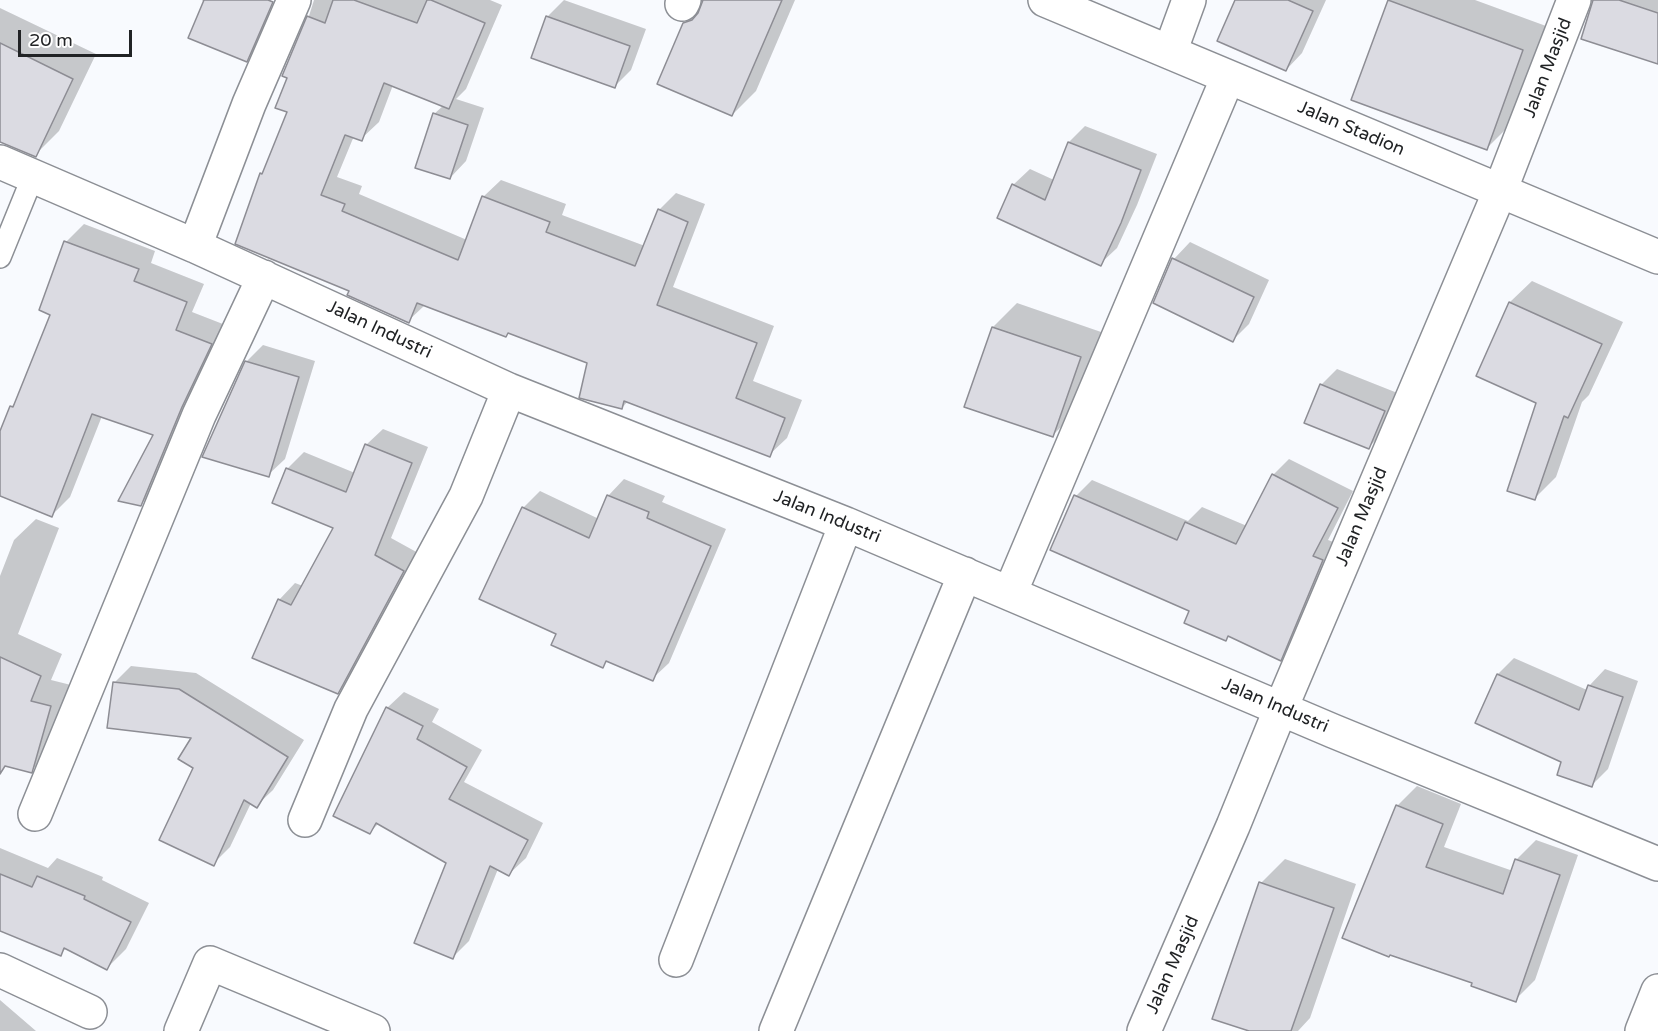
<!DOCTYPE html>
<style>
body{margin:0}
#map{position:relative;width:1658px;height:1031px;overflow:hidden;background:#f8fafe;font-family:"Varela Round",sans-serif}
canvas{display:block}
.scale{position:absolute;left:18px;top:30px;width:114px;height:27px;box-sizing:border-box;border:3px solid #212325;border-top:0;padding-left:8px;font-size:18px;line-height:21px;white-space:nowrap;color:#212325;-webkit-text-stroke:4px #fff;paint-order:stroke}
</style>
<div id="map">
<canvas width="1658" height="1031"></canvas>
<div class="scale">20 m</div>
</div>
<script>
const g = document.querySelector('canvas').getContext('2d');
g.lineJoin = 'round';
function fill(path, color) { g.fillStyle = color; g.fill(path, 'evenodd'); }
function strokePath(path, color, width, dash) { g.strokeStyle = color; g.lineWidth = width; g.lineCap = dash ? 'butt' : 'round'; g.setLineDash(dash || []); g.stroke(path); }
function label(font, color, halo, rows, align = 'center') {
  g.font = font + ' "Varela Round",sans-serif'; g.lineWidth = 6; g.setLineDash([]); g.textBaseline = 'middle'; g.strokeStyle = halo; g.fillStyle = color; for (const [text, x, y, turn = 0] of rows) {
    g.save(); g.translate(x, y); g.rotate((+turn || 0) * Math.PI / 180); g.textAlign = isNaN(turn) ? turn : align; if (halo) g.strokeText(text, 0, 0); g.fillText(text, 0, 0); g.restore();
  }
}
const shadow = new Path2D(`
 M202,0H271L266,32L260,47L246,60Z
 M314,0H490L502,5L466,89L456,99L484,108L466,161L450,178L434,114L444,105L393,85L379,122L361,139L354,136L337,177L362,186L359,194L467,240L483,197L501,180L566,204L562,215L645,246L659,210L676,193L705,204L673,287L774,326L753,381L802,400L787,438L769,455L628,401L622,408L589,362L509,332L506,336L425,305L408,321L351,290L261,174L265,171L288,111L280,108Z
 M564,0L646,29L631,70L615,86L547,17Z
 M704,0H795L756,91L732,115L684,24L703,5Z
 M1236,0H1326L1302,53L1286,70Z
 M1390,0H1475L1546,26L1510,125L1486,149Z
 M1595,0H1658V63Z
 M0,8L96,54L59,131L35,155L0,139Z
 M1085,126L1157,154L1137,205L1117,248L1100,264L1013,185L1030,169L1054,180L1069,142Z
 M84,224L155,251L151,263L204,284L192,312L228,326L159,486L141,504L155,434L102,416L70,497L52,515L0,495V435L11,407L17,401L52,314L66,242Z
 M1190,242L1269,280L1249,324L1233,340L1174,259Z
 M1532,281L1623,322L1589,395L1582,402L1556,477L1534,499L1538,403L1478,375L1510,302Z
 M1017,303L1104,333L1077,411L1053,435L993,327Z
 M263,345L315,361L285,459L268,475L204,456L247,361Z
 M1337,369L1400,394L1385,431L1369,447L1321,385Z
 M383,429L428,447L391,538L420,554L354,676L337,693L279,600L295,583L303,586L335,527L274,502L288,468L304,452L355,473L366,445Z
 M1289,459L1353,491L1328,540L1339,544L1297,642L1280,659L1230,635L1226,639L1191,610L1076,496L1092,480L1188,521L1202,507L1247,526L1273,475Z
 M624,479L665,496L662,502L726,529L669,663L652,679L608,660L603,666L558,633L523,508L540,491L599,519L608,496Z
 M36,519L59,528L18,634L62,654L51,680L71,685L53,749L31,771L0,763V576L14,540Z
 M1514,658L1587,690L1589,686L1605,669L1638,681L1608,769L1591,786L1563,761L1477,722L1498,674Z
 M131,666L196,673L304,740L273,790L256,806L251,803L230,847L213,864L195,768L193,737L114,683Z
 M404,692L439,709L432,722L482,750L464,782L543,823L526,858L509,874L498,869L469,941L453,957L448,862L379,823L370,832L387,708Z
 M1417,786L1461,804L1444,847L1513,871L1516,860L1536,840L1578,855L1535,980L1515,1000L1473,986L1397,806Z
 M0,848L48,868L57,858L103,877L102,880L149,903L126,949L107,968L66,948L61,954L0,930Z
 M1285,859L1356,884L1310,1018L1298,1031H1253L1261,883Z
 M0,1000L36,1031H0Z`);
const building = new Path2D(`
 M204,0H268L273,2L247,62L188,38Z
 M333,0H354L417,23L427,0H431L485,23L449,109L384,83L362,141L345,135L321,195L345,204L342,211L458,260L482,196L550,222L546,232L635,266L658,209L688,222L657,305L757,343L736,398L785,418L770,457L624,401L622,409L579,398L587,363L508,333L506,337L417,303L409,323L347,295L349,291L235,244L260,173L262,174L287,112L275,108L287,78L282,76L307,16L325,23Z
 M703,0H782L732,116L657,84L683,23L692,20L698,13Z
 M1235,0H1288L1313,11L1286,71L1217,41Z
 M1388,0L1523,50L1487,150L1351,100Z
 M1593,0H1619L1658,13V64L1581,39Z
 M546,16L630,46L615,88L531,58Z
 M0,43L73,79L36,157L0,142Z
 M433,113L468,125L450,179L415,168Z
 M1068,142L1141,170L1121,223L1101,266L997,218L1012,184L1045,200Z
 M64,241L139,269L134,281L187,302L176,330L212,344L182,407L141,506L118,501L153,435L92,414L52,517L0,496V431L10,406L13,407L50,315L39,310Z
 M1172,258L1254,297L1233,342L1153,303Z
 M1509,302L1602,344L1568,418L1564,416L1535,500L1507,491L1536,403L1476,376Z
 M992,327L1081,357L1053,437L964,407Z
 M245,361L299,377L269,477L202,457Z
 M1320,384L1385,411L1369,449L1304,423Z
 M365,444L412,463L375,555L404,571L338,694L252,658L278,599L291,605L333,528L272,503L286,468L346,492Z
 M1272,474L1338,508L1313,556L1323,560L1281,661L1228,636L1226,641L1184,623L1189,611L1050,550L1074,495L1177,540L1185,522L1236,544Z
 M607,495L649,512L647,518L711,546L653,681L606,661L603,668L551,645L556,634L479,599L522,507L589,538Z
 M0,657L41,676L31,701L51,706L32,773L5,766L0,774Z
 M1497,674L1579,710L1588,685L1623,697L1592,787L1557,775L1561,762L1475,723Z
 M113,682L179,689L288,757L257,808L244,800L214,866L159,840L193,768L178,759L191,738L107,728Z
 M386,707L423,726L417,739L467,767L449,799L528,840L509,876L490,866L453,959L414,943L446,863L376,823L370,834L333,816Z
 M1396,805L1443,824L1426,867L1503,894L1515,859L1560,875L1516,1002L1471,986L1472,983L1390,955L1389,957L1342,938Z
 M0,874L32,887L37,876L85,896L84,899L131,922L107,970L64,948L61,956L0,931Z
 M1259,882L1334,908L1291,1031H1249L1212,1019Z`);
const lane = new Path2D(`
 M0,257L33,176`);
const street = new Path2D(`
 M1045,0L1658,257
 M682,4L684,0
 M1170,52L1189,0
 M0,162L195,246L509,390L846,524L1333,731L1658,864
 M195,246L249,104L294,0
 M1010,593L1228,77
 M35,814L199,415L264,277
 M305,820L351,709L466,496L509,390
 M676,960L846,524
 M0,970L90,1012
 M181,1031L210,963L373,1031
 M776,1031L965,574
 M1144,1031L1233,826L1281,708L1500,191L1574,0
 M1642,1031L1658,991`);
const streetNames = [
 ["Jalan Masjid",1548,68,-69],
 ["Jalan Stadion",1351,129,23],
 ["Jalan Industri",379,330,25],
 ["Jalan Industri",827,517,22],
 ["Jalan Masjid",1362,517,-67],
 ["Jalan Industri",1275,706,23],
 ["Jalan Masjid",1173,965,-66]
];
fill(shadow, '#0003');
fill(building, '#dbdbe2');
strokePath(building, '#8d8d94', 1.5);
strokePath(lane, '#8c8f95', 24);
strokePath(street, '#8c8f95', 36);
strokePath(lane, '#fff', 21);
strokePath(street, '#fff', 33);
label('18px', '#212325', '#fff', streetNames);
</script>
